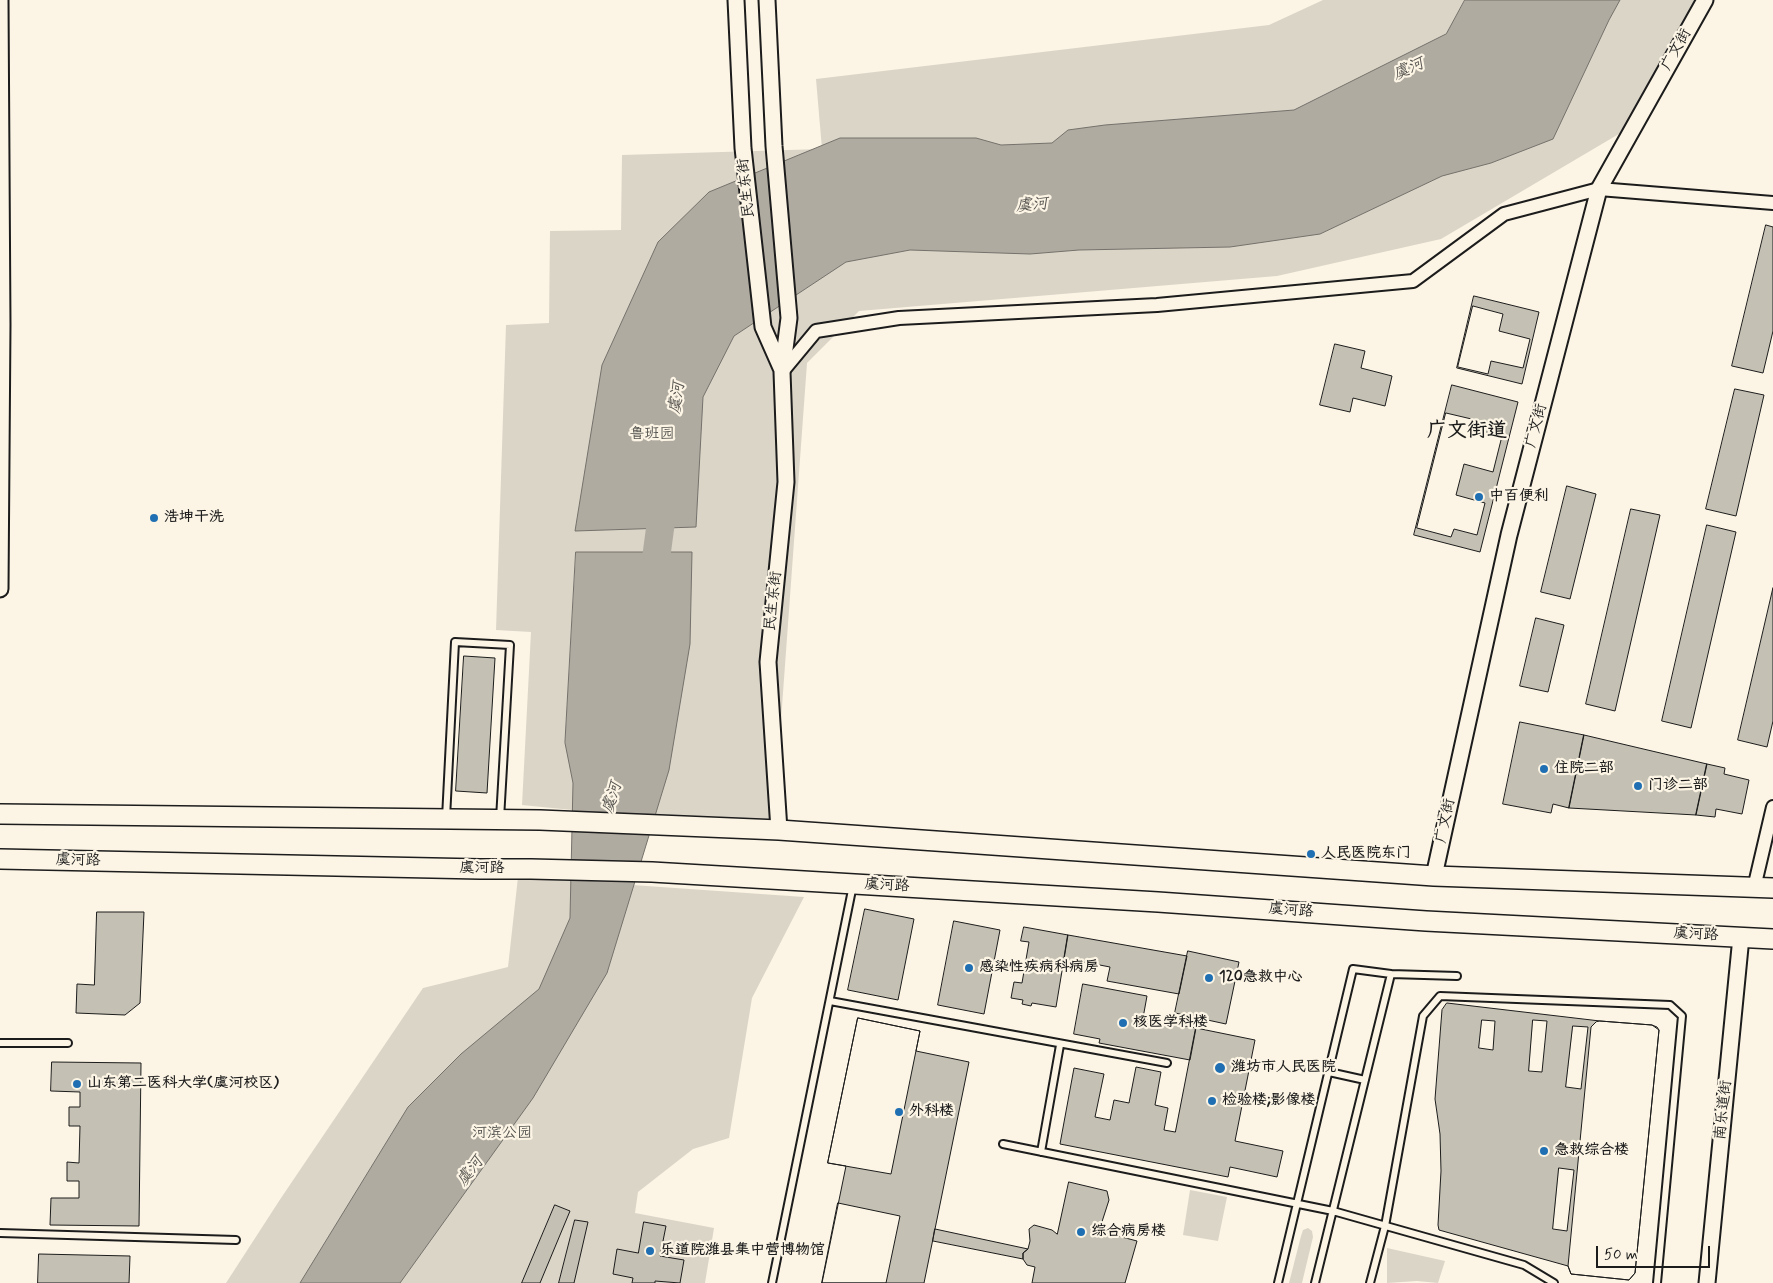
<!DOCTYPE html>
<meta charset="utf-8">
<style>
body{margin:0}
#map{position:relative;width:1773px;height:1283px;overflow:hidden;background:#fcf5e5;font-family:Mynerve,sans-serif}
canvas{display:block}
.scale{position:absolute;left:1596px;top:1246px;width:114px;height:22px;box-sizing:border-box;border:2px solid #1c1c1c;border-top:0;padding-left:6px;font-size:15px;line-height:18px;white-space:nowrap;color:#1c1c1c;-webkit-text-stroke:4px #fcf5e5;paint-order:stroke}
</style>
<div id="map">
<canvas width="1773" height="1283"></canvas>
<div class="scale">50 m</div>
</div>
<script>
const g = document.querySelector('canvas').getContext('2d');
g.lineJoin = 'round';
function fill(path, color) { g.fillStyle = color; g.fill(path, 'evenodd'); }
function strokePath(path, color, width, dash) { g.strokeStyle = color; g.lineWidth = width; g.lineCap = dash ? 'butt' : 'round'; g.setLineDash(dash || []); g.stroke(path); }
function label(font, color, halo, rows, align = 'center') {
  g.font = font + ' Mynerve,"LXGW WenKai TC",sans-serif'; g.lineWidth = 4.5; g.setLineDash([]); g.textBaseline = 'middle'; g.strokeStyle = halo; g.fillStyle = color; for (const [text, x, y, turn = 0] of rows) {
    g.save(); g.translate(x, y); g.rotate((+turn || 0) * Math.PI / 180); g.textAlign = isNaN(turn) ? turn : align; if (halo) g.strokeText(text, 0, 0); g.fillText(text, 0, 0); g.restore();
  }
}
const green = new Path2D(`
 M1323,0H1697L1629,128L1441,239L1277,276L859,311L807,363L773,830L522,805L531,632L496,630L506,325L549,323L550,231L621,230L622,155L822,149L816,79L1269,25Z
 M518,877L804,897L752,998L729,1138L693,1149L638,1192L635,1213L714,1228L705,1283H226L281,1198L423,988L508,967Z
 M1190,1190L1227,1197L1218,1241L1183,1235Z
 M1308,1228L1312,1231L1313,1237L1302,1283H1289L1301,1236L1303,1230Z
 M1387,1248L1445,1261L1438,1283L1417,1281L1387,1283Z`);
const water = new Path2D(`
 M1465,0H1620L1609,20L1553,139L1491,163L1442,176L1320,234L1230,247L1079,250L1030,254L910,250L846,262L734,336L703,397L696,527L575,531L602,365L658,242L709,192L840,138H976L1001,145L1052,143L1068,130L1105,125L1294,110L1446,34Z
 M576,552H692L690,644L669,770L607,973L533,1098L400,1283H300L408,1107L461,1054L539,989L570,918L573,783L565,743Z`);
const river = new Path2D(`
 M652,588L665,492`);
const building = new Path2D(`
 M1766,225L1773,227V331L1763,373L1732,366Z
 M1474,296L1539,312L1522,384L1457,368Z
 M1473,306L1503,314L1499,331L1530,339L1523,368L1491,361L1488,374L1458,367Z
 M1335,344L1365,351L1361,368L1392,376L1385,406L1353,398L1350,412L1320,405Z
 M1452,385L1518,402L1480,552L1414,535Z
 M1735,389L1764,395L1736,516L1706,509Z
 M1446,413L1480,421L1478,430L1502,436L1493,472L1464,464L1456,495L1485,503L1477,535L1454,529L1451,537L1417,528Z
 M1567,486L1596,494L1570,599L1541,592Z
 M1631,509L1660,515L1615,711L1586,704Z
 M1707,525L1736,532L1691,728L1662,721Z
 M1773,588V721L1767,747L1738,740Z
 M1536,618L1564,625L1548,692L1520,686Z
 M464,656L495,658L487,793L456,791Z
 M1520,722L1584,735L1569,808L1553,804L1551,813L1503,804Z
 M1584,735L1707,764L1696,815L1569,808Z
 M1707,764L1725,768L1724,774L1749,780L1742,814L1716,809L1715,817L1696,815Z
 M865,909L914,919L898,1000L848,990Z
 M97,912H144L140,1003L125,1015L76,1013L77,984L94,985Z
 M954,921L1000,930L984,1014L938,1005Z
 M1024,927L1068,935L1056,1007L1032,1003L1031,1006L1022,1004L1023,1000L1011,998L1014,982L1022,983L1029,942L1021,941Z
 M1068,935L1187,956L1179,994L1107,981L1110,967L1079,961L1078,968L1063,966Z
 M1188,951L1239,962L1226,1024L1175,1013Z
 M1083,984L1147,996L1143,1018L1196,1028L1190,1060L1099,1043L1100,1039L1074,1034Z
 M1447,1003L1600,1021L1652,1025L1657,1027L1659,1030L1635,1273L1629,1280L1571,1274L1568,1266L1439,1230L1438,1225L1441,1171L1440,1134L1435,1099L1442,1010ZM1482,1020L1495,1021L1493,1050L1479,1048ZM1533,1020L1547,1021L1542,1072L1529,1071ZM1573,1026L1588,1027L1581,1089L1566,1087ZM1559,1168L1574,1170L1567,1231L1553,1229Z
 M858,1018L920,1031L891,1174L828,1163Z
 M858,1018L920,1031L916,1051L969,1062L924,1283H822L846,1166L828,1163Z
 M1600,1021L1652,1025L1659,1030L1635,1273L1629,1280L1571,1274L1568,1266L1591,1027L1596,1022Z
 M1196,1028L1255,1040L1235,1141L1283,1151L1277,1177L1230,1167L1228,1177L1060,1144L1074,1068L1104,1074L1095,1117L1110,1120L1114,1100L1129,1103L1136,1067L1161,1072L1155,1105L1168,1108L1164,1130L1175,1132Z
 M52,1062L141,1063L139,1226L50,1225L51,1198H79V1181H67V1162L79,1163L80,1126H69V1107H80V1092L51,1091Z
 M1069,1182L1107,1191L1109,1200L1099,1231L1137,1241L1125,1283H1032L1035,1267L1027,1265L1023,1259V1253L1028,1249L1030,1241L1029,1229L1034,1225L1052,1230L1057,1234Z
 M838,1203L900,1216L886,1283H822Z
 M555,1205L570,1211L540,1283H522Z
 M575,1220L588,1222L574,1283H559Z
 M644,1222L666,1226L660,1256L684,1260L680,1283L655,1281V1283H632L633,1278L613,1274L617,1249L638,1253Z
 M935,1229L1028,1249L1023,1253V1259L933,1241Z
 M39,1254L130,1256L129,1283H38Z`);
const service = new Path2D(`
 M446,818L455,642L510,645L500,819
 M1391,974L1457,976
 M830,1001L1167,1063
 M0,1043H68
 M1329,1072L1365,1080
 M1003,1144L1333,1211L1524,1265L1554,1283
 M1041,1152L1060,1045
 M0,1233L236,1240
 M772,1283L853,885
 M1278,1283L1353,969L1391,974L1315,1283
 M1370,1283L1385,1226L1423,1016L1440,996L1670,1005L1682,1016L1657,1283`);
const minor = new Path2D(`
 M782,372L816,331L899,318L1157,305L1413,281L1504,214L1599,189L1773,203
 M1754,888L1773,807`);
const tertiary = new Path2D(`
 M736,0L743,148L763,327L782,370
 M767,0L774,146L789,318L782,372L786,482L768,662L779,830
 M0,589L2,324L0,0
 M1434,876L1509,535L1599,189L1705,0
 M1707,1283L1741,937`);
const primary = new Path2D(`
 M0,814L540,820L779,830L1434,876L1773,888
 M0,859L480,869H531L652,872L1158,902L1426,921L1773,939`);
const markers = [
 [1479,497,5,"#1f6fb2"],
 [154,518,5,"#1f6fb2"],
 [1544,769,5,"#1f6fb2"],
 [1638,786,5,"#1f6fb2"],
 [1311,854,5,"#1f6fb2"],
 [969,968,5,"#1f6fb2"],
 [1209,978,5,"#1f6fb2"],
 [1123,1023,5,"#1f6fb2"],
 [1220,1068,6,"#1f6fb2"],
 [77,1084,5,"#1f6fb2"],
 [1212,1101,5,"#1f6fb2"],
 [899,1112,5,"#1f6fb2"],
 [1544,1151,5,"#1f6fb2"],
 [1081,1232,5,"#1f6fb2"],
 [650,1251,5,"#1f6fb2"]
];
const streetNames = [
 ["广文街",1677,50,-61],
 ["民生东街",747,188,-96],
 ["广文街",1537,426,-75],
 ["民生东街",774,601,-84],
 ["广文街",1446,821,-78],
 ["虞河路",78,861,1],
 ["虞河路",482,869],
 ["虞河路",887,886,3],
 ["虞河路",1291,911,4],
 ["虞河路",1696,935,3],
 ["南乐道街",1724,1110,-84]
];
const parkNames = [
 ["鲁班园",652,435],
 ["河滨公园",502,1134]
];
const poiNames = [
 ["中百便利",1489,497],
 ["浩坤干洗",164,518],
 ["住院二部",1554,769],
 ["门诊二部",1648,786],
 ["人民医院东门",1321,854],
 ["感染性疾病科病房",979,968],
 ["120急救中心",1219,978],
 ["核医学科楼",1133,1023],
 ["潍坊市人民医院",1231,1068],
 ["山东第二医科大学(虞河校区)",87,1084],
 ["检验楼;影像楼",1222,1101],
 ["外科楼",909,1112],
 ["急救综合楼",1554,1151],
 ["综合病房楼",1091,1232],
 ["乐道院潍县集中营博物馆",660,1251]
];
const waterNames = [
 ["虞河",1409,70,-24],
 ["虞河",1032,206,-5],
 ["虞河",678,398,-82],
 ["虞河",613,798,-73],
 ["虞河",471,1172,-53]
];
const districtNames = [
 ["广文街道",1467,432]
];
fill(green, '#dbd5c8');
fill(water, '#b0aba1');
strokePath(water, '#75726c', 1);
strokePath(river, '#b0aba1', 28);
fill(building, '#c4c0b3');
strokePath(building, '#1c1c1c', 1);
strokePath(service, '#1c1c1c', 10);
strokePath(minor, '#1c1c1c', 16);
strokePath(tertiary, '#1c1c1c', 19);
strokePath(primary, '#1c1c1c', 22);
strokePath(service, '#fcf5e5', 6);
strokePath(minor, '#fcf5e5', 12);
strokePath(tertiary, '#fcf5e5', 15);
strokePath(primary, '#fcf5e5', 19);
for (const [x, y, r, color] of markers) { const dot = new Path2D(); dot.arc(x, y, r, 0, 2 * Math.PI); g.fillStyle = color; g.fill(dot); strokePath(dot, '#fcf5e5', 2); }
label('15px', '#1c1c1c', '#fcf5e5', streetNames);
label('15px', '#555450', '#fcf5e5', parkNames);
label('bold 15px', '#1c1c1c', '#fcf5e5', poiNames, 'left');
label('italic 16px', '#575551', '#fcf5e5', waterNames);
label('bold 20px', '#1c1c1c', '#fcf5e5', districtNames);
</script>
